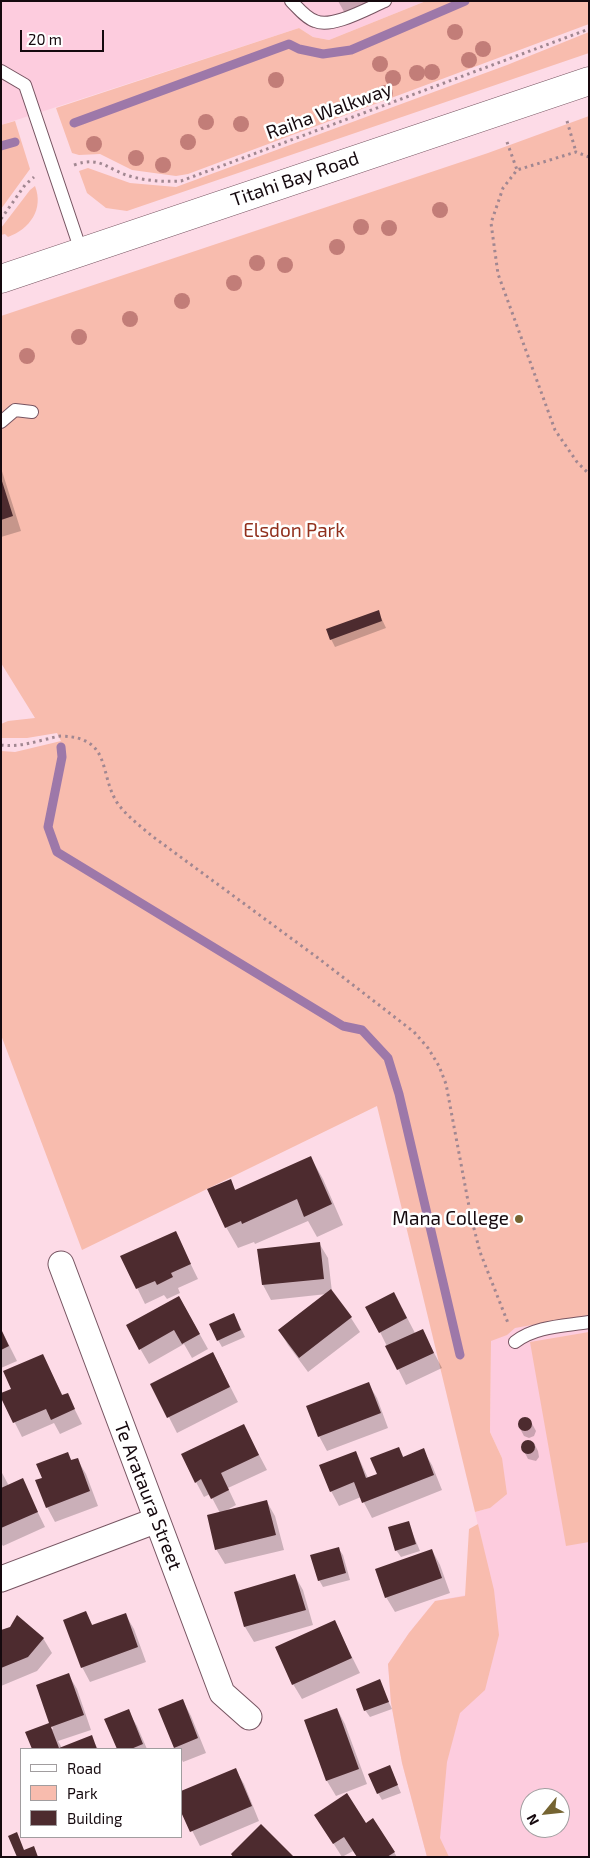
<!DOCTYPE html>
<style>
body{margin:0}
#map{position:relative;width:590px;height:1858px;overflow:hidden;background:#fddbe7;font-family:"Exo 2",sans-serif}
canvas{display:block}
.frame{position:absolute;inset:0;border:2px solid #15090e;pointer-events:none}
.legend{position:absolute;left:20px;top:1748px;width:162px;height:90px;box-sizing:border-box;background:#fff;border:1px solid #a19d9f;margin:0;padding:6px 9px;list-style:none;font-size:15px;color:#15090e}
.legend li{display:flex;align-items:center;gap:10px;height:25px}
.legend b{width:25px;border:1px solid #a19d9f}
.north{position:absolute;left:520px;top:1788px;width:50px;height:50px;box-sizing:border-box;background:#fff;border:1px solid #a19d9f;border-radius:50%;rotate:242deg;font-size:14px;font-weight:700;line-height:20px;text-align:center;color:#15090e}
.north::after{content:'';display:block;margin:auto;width:18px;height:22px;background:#756432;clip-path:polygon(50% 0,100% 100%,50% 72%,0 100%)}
.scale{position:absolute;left:20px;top:30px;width:84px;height:22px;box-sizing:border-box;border:2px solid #15090e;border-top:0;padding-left:6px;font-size:15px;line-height:18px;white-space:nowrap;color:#15090e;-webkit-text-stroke:4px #fff;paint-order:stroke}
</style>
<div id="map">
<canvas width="590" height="1858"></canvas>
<div class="frame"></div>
<ul class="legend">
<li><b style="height:6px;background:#fff"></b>Road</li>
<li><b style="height:14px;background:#f8bcae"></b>Park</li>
<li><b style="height:14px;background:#4d2b2f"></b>Building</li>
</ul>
<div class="north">N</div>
<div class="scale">20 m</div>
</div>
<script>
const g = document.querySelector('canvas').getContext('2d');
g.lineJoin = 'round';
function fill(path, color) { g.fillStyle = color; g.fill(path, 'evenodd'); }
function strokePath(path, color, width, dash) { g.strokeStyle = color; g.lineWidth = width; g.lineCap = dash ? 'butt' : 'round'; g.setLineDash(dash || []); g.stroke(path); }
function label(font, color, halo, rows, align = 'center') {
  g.font = font + ' "Exo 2",sans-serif'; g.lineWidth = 5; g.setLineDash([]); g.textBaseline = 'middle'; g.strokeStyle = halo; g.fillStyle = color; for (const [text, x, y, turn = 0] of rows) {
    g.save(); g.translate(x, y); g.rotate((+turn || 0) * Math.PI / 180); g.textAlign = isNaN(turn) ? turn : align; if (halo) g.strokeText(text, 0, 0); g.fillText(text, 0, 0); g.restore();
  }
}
const built = new Path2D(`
 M1,1H426L329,40L313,37L299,28L1,125Z
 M589,552V1857H427L402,1763L391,1703L388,1664L409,1633L435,1601L493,1590L475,1512L490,1508L502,1458L490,1432L491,1341ZM530,1798H560V1828H530Z`);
const green = new Path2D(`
 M426,1H589V24L188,174L176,176L132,170L100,154L79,155L72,153L56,108L299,28L313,37L329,40Z
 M589,32V53L127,211L106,208L87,193L79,171L88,168L130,183L176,187L507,65Z
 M589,116V1315L515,1328L507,1335L491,1341L490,1432L502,1458L507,1494L490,1508L475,1512L377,1106L82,1250L1,1035V751L15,752L61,741L57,733L27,738H1V724L8,721L35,718L1,663V316L488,153Z
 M15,121L30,169L1,209V125Z
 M35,186C44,209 30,229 8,237L5,234L1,235V228L30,190Z
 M589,1332V1542L566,1546L530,1342Z
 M478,1524L494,1590L499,1635L485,1690L460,1713L447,1762L440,1838L449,1857H427L402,1763L391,1703L388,1664L409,1633L435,1601L465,1596L469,1529Z`);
const shadow = new Path2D(`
 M338,1H386L347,17Z
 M1,468L21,531L1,537Z
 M378,611L386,628L335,647L331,639Z
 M311,1158L323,1179L343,1225L317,1237L308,1221L255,1244L254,1242L238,1248L226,1227L230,1181L236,1191Z
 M175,1232L198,1279L178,1288L180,1293L167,1299L164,1295L145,1304L122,1257Z
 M319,1243L328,1258L332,1292L351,1318L360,1332L308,1372L288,1345L279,1330L327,1294L271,1300L263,1285L259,1250Z
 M179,1297L208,1349L192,1358L184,1344L149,1364L127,1326Z
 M402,1308L415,1333L422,1330L442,1368L406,1385L380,1332Z
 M234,1314L245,1337L222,1347L218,1340Z
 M1,1329L17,1361L1,1368Z
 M213,1353L238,1402L177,1433L152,1384Z
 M42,1355L63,1396L67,1394L82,1424L60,1434L54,1423L22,1437L1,1395L12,1390Z
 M368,1383L377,1398L388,1428L327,1451L319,1436Z
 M525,1418L530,1420L536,1431L534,1436L529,1438L524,1436L518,1425L520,1420Z
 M244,1426L267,1470L228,1488L236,1505L227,1510L267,1502L275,1516L284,1550L225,1564L216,1549L220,1513L210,1494L204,1497L196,1482Z
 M526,1441L534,1443L538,1451L539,1457L536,1461L528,1459L524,1451L522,1446Z
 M399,1448L404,1458L423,1450L432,1465L442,1490L372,1518L361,1497L339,1506L331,1491L356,1452L368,1478L378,1474Z
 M67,1453L72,1461L77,1459L86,1474L98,1506L55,1522L47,1507L43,1478Z
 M1,1471L9,1486L22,1480L45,1527L3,1546L1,1543Z
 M408,1522L420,1551L401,1557L396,1550Z
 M338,1548L343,1555L350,1580L323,1587L319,1580Z
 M432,1550L440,1565L450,1593L395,1612L386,1597Z
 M295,1576L303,1590L313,1625L254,1642L245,1627L236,1592Z
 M86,1613L93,1626L125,1614L134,1629L146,1662L90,1682L82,1667Z
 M334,1621L360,1673L302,1699L293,1684Z
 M1,1631L43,1638L52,1653L37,1671L1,1686Z
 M68,1674L77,1689L91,1730L58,1741L62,1748L91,1737L98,1749H33L27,1733L53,1729L37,1685Z
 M379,1681L392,1709L370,1717L365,1710Z
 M183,1701L191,1716L206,1753L183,1762L181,1758V1749H176L175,1747Z
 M337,1709L345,1724L367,1784L336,1796L327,1781L306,1721Z
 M128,1711L137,1726L147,1749H118L106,1720Z
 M390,1767L401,1793L382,1800L378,1793Z
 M235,1769L244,1784L259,1821L200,1846L181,1809Z
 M366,1825L394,1852L397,1857H357L353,1851L342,1857L325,1830Z`);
const stream = new Path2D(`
 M74,123L289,44L299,49L323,54L351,50L465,1
 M1,146L15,142
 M61,747L62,757L48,827L57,852L343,1026L362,1030L388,1058L399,1094L460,1355`);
const building = new Path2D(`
 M1,478L13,516L1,520Z
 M379,610L382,621L330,640L326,629Z
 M311,1156L332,1204L304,1217L297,1199L242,1224L241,1221L225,1228L207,1189L231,1179L235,1190Z
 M176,1231L191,1264L171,1273L173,1277L157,1285L155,1281L136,1289L120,1256Z
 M320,1242L324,1279L262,1285L257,1249Z
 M331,1289L352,1317L299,1358L278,1330Z
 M394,1292L407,1318L379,1333L365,1307Z
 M179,1296L200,1334L182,1344L174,1330L139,1350L126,1325Z
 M234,1313L241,1330L217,1341L209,1324Z
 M1,1329L9,1346L1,1350Z
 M423,1329L434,1353L397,1370L385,1346Z
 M213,1352L230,1387L167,1418L150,1384Z
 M43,1354L62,1395L68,1393L75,1409L51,1420L46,1409L13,1423L1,1398V1393L11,1389L3,1371Z
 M369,1382L381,1413L318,1437L306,1406Z
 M518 1424a7 7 0 1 1 14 0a7 7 0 1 1-14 0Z
 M244,1424L259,1455L221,1473L229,1490L211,1499L201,1479L195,1483L181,1454Z
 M521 1447a7 7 0 1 1 14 0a7 7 0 1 1-14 0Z
 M399,1447L403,1457L424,1448L434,1475L362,1503L354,1482L330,1492L319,1465L356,1451L366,1478L377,1474L370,1458Z
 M68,1452L71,1460L78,1458L90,1491L46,1508L35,1480L42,1478L36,1464Z
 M23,1478L38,1512L1,1528V1488Z
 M267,1500L276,1535L215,1550L207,1515Z
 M409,1521L416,1544L395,1551L388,1527Z
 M339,1547L346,1573L318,1581L310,1555Z
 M432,1549L442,1578L385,1598L375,1569Z
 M295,1574L306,1610L244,1627L234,1592Z
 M86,1611L92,1625L126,1613L138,1647L81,1668L63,1620Z
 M17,1615L44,1638L28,1657L1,1668V1630L10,1627Z
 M335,1620L352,1658L292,1685L275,1647Z
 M69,1673L84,1715L51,1727L59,1748L92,1735L97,1749H32L25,1732L49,1723L36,1685Z
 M380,1679L389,1702L364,1711L356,1689Z
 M183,1699L198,1738L174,1748L158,1709Z
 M337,1708L359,1769L326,1781L304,1720Z
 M129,1709L143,1744L131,1749H117L104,1719Z
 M390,1765L398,1785L377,1794L368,1774Z
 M236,1768L252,1806L190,1832L181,1812V1791Z
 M347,1793L366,1823L373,1818L395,1852L387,1857H357L344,1837L333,1844L314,1815Z
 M261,1824L294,1857H233L231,1854Z
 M17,1832L24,1850L34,1846L38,1857H17L8,1836Z`);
const path = new Path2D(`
 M567,121L576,152
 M507,142L517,170
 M589,157L576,152L517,170L503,188L491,223L498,274L555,430L577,462L589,474
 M74,165C102,155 108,171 133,177C148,181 166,182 181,181L589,29
 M1,219L25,185L34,177
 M1,745C17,747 31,743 47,739C52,738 57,736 62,736C113,738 98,774 118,804C127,816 140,826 152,836L318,958L414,1032L428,1048L439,1066L446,1084L471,1217L480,1252L508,1323`);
const lane = new Path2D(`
 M291,1C298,8 306,18 315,21C332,29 368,8 385,1
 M1,71L25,85L81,251
 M1,422L15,410L32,412
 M515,1342C535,1326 565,1326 589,1322`);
const street = new Path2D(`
 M61,1264L222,1693L249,1717
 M1,1579L157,1520`);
const secondary = new Path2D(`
 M1,279L589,81`);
const trees = [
 [455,32],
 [483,49],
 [469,60],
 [380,64],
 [432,72],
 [417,73],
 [393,78],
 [276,80],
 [385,93],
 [206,122],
 [241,124],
 [188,142],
 [94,144],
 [136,158],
 [163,165],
 [440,210],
 [361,227],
 [389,228],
 [337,247],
 [257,263],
 [285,265],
 [234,283],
 [182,301],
 [130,319],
 [79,337],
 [27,356]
];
const markers = [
 [519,1219,5,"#756432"]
];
const streetNames = [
 ["Raiha Walkway",329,111,-20],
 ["Titahi Bay Road",295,179,-19],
 ["Te Arataura Street",148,1496,69]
];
const parkNames = [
 ["Elsdon Park",294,531]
];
const poiNames = [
 ["Mana College",509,1219]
];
fill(built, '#fdccde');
fill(green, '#f8bcae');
fill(shadow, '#0003');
strokePath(stream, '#9d78a9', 9);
fill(building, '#4d2b2f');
strokePath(lane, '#765461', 14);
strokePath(street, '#765461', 27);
strokePath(secondary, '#765461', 29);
strokePath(path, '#a18791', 3, [2.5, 4]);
strokePath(lane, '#fff', 12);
strokePath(street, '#fff', 25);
strokePath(secondary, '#fff', 28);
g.fillStyle = '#c27d78';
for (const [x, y] of trees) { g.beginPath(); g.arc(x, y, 8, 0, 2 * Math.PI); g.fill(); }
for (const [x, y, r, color] of markers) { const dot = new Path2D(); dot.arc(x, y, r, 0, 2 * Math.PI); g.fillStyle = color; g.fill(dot); strokePath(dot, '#fff', 2); }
label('19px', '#15090e', '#fff', streetNames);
label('19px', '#91301d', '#fff', parkNames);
label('19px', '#15090e', '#fff', poiNames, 'right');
</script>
